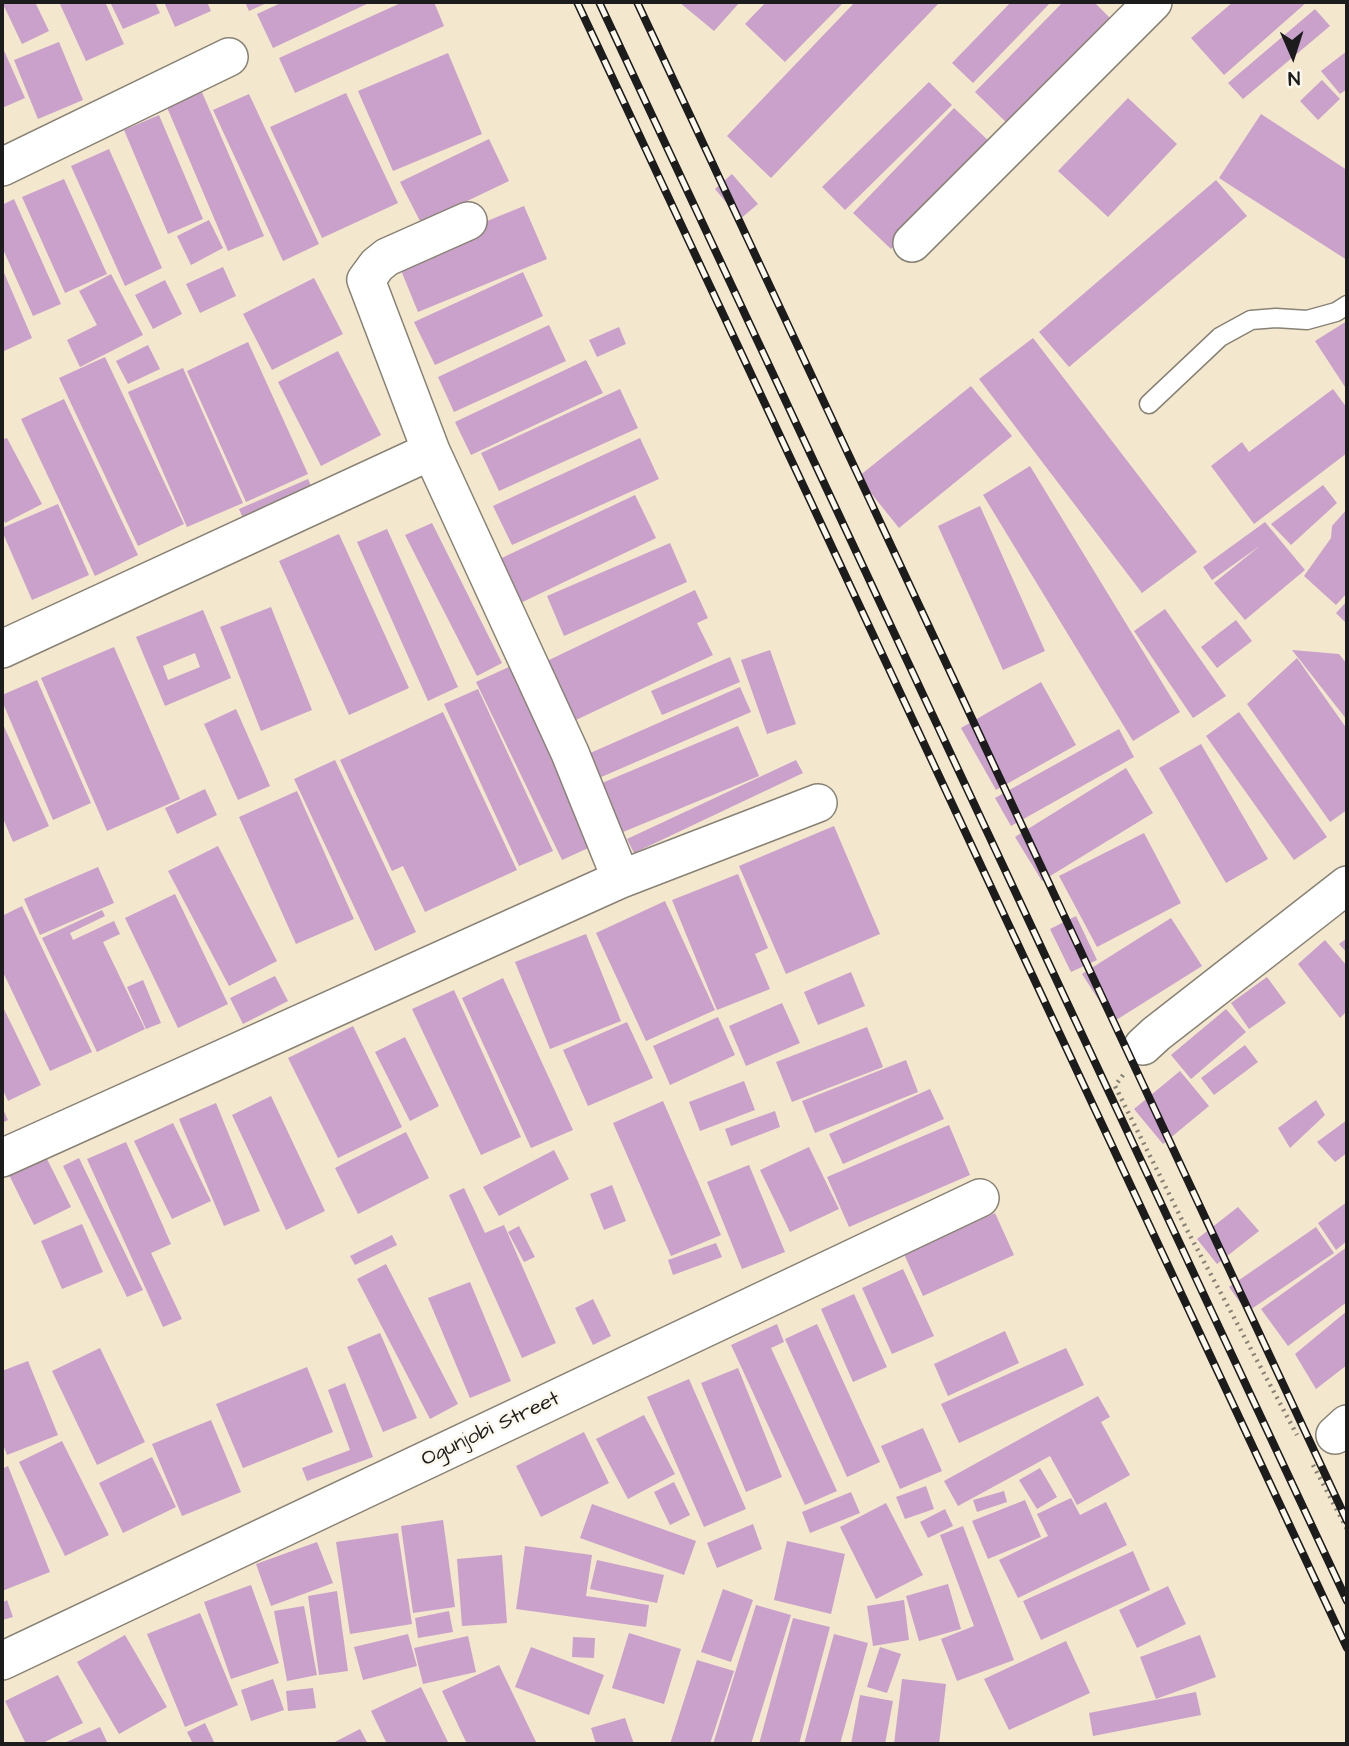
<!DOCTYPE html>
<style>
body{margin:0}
#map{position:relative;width:1349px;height:1746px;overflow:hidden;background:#f3e7ce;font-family:"Architects Daughter",sans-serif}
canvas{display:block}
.frame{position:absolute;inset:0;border:4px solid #1c1c1c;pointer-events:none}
.north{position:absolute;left:1258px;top:21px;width:70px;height:70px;-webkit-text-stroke:5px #fbf7ec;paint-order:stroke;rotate:177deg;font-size:19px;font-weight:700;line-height:28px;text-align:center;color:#1c1c1c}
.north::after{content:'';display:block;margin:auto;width:24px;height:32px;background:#1c1c1c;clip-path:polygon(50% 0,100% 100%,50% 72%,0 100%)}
</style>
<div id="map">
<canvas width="1349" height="1746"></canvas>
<div class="frame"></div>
<div class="north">N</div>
</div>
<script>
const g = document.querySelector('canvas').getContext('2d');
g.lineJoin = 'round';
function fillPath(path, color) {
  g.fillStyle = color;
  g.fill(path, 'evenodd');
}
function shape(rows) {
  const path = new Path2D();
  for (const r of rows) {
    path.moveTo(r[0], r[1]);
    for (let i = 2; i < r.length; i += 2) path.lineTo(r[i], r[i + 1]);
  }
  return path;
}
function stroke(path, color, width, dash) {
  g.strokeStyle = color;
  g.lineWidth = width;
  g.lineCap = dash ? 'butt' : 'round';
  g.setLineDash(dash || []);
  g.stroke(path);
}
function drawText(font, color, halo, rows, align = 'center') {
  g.font = font + ' "Architects Daughter",sans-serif';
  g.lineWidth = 5;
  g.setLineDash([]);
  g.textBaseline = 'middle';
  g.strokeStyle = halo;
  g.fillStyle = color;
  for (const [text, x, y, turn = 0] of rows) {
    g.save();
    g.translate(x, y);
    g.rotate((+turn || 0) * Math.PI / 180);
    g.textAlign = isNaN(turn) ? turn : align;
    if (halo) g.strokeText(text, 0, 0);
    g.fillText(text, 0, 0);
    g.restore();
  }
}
fillPath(shape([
 [2,2,35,2,49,31,22,44],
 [59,2,105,2,124,44,86,61],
 [110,2,155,2,160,13,123,29],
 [164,2,207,2,211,11,175,27],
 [245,2,269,2,249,11],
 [283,2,371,2,273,48,257,14],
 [403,2,434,2,444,26,295,93,279,58],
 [679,2,740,2,714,31],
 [766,2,844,2,785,62,745,24],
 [855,2,940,2,771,178,727,136],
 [1011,2,1051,2,973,83,952,63],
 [1063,2,1094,2,1113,21,1010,126,975,92],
 [1233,2,1307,2,1224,75,1191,38],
 [1315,9,1330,26,1243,99,1228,83],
 [59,42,83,100,38,119,14,60],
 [2,46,25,98,2,108],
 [1347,51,1347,89,1340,94,1321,71],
 [448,53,482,134,393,171,358,91],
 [1322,80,1340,99,1318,120,1300,101],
 [929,82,952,105,845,210,822,187],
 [201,90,264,236,228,251,166,105],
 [346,93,398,203,322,238,270,127],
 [249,94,319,244,283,261,213,110],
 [1128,98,1177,144,1108,217,1058,171],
 [954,108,992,144,891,249,853,213],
 [1261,114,1347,170,1347,260,1219,178],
 [159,115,203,219,168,234,124,130],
 [489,139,509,181,421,223,400,182],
 [109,149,162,268,125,286,71,166],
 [732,174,758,204,740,219,715,189],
 [64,179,107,274,65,293,22,197],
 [1216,180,1247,216,1069,367,1039,332],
 [14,199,61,304,33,316,2,247,2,205],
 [524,206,547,259,418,312,396,258],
 [209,220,223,248,191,265,177,236],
 [223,267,236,296,200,313,186,284],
 [2,268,32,338,2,352],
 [523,272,543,316,435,365,414,322],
 [111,274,143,335,80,367,67,340,97,325,79,291],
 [314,278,343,334,272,370,243,314],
 [165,280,182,314,153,329,135,295],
 [1347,321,1347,390,1315,341],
 [549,325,566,361,454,412,438,377],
 [619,327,626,344,597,357,589,340],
 [1033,338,1197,552,1142,593,979,379],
 [248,342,308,474,246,502,187,371],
 [148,345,160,369,128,384,116,361],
 [338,351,381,435,321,466,278,382],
 [105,357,184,524,138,546,59,378],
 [586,360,603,393,471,455,455,422],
 [183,368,243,503,187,527,128,392],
 [971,386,1012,436,899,528,858,477],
 [620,389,638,428,499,491,481,453],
 [1333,389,1347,408,1347,453,1254,524,1211,466,1242,442,1249,452],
 [64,399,138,555,95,576,21,419],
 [7,438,42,504,5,523,2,516,2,440],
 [640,438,659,479,512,545,493,506],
 [1030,466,1180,712,1133,741,983,495],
 [308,479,317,499,248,530,239,509],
 [1323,485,1337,503,1291,545,1271,524],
 [635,495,656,538,510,608,489,564],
 [58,504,89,575,32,600,2,531,2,528],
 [980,506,1045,651,1003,670,938,526],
 [1347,509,1347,593,1336,605,1304,576,1331,538,1332,526],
 [1265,522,1305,570,1245,620,1214,583,1261,545,1212,580,1203,567],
 [432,523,502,663,477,676,405,535],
 [387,529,458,687,428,701,357,542],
 [339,534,409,688,349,715,279,561],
 [670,543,687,582,564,636,547,596],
 [695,590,708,618,697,623,713,655,576,720,547,661],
 [1347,601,1347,624,1336,613],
 [271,607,312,710,261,731,220,627],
 [1165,609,1226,696,1193,718,1134,631],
 [203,610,231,678,165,706,136,637],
 [195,653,200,667,168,680,163,666],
 [1236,620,1252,641,1217,668,1201,647],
 [114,647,180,799,107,831,41,678],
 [770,650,796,724,767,734,741,660],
 [1292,650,1339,654,1347,664,1347,720],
 [730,657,740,682,662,715,651,691],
 [1297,658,1347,729,1347,810,1330,822,1247,704],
 [511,666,597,844,562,860,476,682],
 [37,680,91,803,53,820,2,701,2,695],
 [1041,682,1076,745,996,790,961,728],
 [740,687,751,712,599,778,588,754],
 [478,689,553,851,519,866,444,704],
 [236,709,270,786,238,800,204,724],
 [443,712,517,870,425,912,403,866,392,871,340,760],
 [1239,712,1327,837,1294,860,1206,736],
 [2,722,49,826,13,842,2,816],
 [738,726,759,776,623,832,602,783],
 [1119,729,1134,757,1011,826,995,798],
 [1201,744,1268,859,1226,883,1159,768],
 [335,760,416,932,375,951,294,779],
 [796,760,803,773,634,853,627,839],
 [1126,768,1153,813,1042,881,1015,837],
 [205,789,217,815,177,834,165,808],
 [297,791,354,919,296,944,239,817],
 [834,826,880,934,786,974,739,866],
 [1144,833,1181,903,1097,947,1059,876],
 [218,846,277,961,229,986,168,871],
 [98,867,114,903,40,935,24,899],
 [738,874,768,948,755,954,770,989,717,1010,672,900],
 [175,894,228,1004,178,1028,125,918],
 [665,901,715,1010,646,1041,596,933],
 [22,906,92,1052,50,1071,2,970,2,916],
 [102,910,105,916,70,933,73,940,114,921,120,934,103,942,145,1029,97,1052,42,938],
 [1076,916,1097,960,1071,972,1050,929],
 [1171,918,1202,966,1113,1022,1082,974],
 [586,934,621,1021,550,1049,515,962],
 [1347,938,1347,953,1339,944],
 [1325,940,1347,966,1347,1011,1340,1018,1298,964],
 [851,972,865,1006,818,1025,804,992],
 [275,976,288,1001,243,1024,230,998],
 [1267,977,1286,1003,1249,1029,1231,1003],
 [503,978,573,1130,531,1148,462,998],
 [143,980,161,1023,146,1029,127,987],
 [454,990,521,1137,481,1155,412,1009],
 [782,1003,800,1043,746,1066,729,1026],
 [2,1005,41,1085,8,1101,2,1088],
 [1226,1009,1246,1032,1191,1079,1171,1055],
 [718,1017,735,1055,670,1085,653,1046],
 [627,1022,653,1078,588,1106,563,1050],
 [353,1026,402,1127,338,1158,288,1058],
 [867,1027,883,1067,792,1102,776,1062],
 [405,1037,439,1106,410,1121,375,1052],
 [1245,1045,1258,1062,1214,1095,1201,1078],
 [906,1060,918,1092,815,1133,802,1101],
 [1180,1071,1209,1106,1163,1144,1134,1109],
 [744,1081,755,1110,700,1131,689,1102],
 [930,1089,944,1119,843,1164,829,1134],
 [271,1096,325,1211,286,1230,232,1115],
 [1316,1100,1325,1115,1290,1148,1278,1128],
 [663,1101,721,1235,671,1256,613,1123],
 [216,1103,260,1211,224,1226,179,1119],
 [2,1107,8,1120,2,1123],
 [775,1111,780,1127,731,1146,725,1129],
 [1347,1120,1347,1153,1335,1162,1317,1142],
 [173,1123,211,1201,172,1219,134,1141],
 [949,1125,970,1175,849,1227,827,1177],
 [406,1132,429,1178,358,1214,335,1168],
 [126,1142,171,1244,151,1253,182,1319,163,1327,87,1159],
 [809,1147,839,1209,790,1232,760,1170],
 [554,1150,569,1179,499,1216,483,1187],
 [45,1155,71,1207,34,1225,8,1173],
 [79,1158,143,1290,127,1297,63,1166],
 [749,1165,785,1252,742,1269,707,1182],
 [612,1185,626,1221,604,1230,590,1194],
 [464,1188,485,1233,504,1225,556,1343,522,1358,449,1195],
 [1347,1202,1347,1241,1336,1250,1318,1223],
 [1238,1207,1259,1231,1217,1264,1197,1239],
 [995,1213,1014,1255,923,1296,904,1254],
 [82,1224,103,1272,62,1289,41,1241],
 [519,1226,535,1257,524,1262,508,1232],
 [1316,1227,1334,1253,1247,1312,1229,1287],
 [392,1235,397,1245,355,1265,350,1256],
 [716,1243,722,1257,673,1275,668,1260],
 [1347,1247,1347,1302,1288,1346,1261,1309],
 [386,1264,458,1404,430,1419,357,1279],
 [903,1269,934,1336,892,1354,862,1288],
 [470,1282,511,1381,470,1398,428,1298],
 [854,1294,887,1367,853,1382,821,1309],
 [593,1299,611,1336,593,1345,575,1308],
 [1347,1311,1347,1365,1316,1389,1295,1354],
 [777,1324,784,1342,771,1348,837,1491,805,1505,731,1345],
 [817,1324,880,1462,847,1477,785,1339],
 [1005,1331,1019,1363,948,1396,934,1364],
 [380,1333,417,1418,383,1432,347,1347],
 [100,1348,145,1442,97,1465,52,1371],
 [1066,1348,1084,1385,959,1443,941,1404],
 [28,1361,58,1435,7,1455,2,1442,2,1371],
 [307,1367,333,1432,243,1468,216,1404],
 [738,1368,782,1477,746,1492,701,1383],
 [689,1379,746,1509,704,1527,647,1397],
 [345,1383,373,1457,307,1481,302,1468,350,1450,328,1390],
 [1098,1396,1110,1417,1101,1422,1130,1475,1077,1505,1050,1456,958,1506,944,1481],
 [644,1415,675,1474,628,1499,596,1439],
 [211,1420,241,1492,182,1516,152,1444],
 [923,1428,942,1471,900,1489,881,1446],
 [584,1432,609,1483,541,1517,516,1466],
 [62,1441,109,1535,65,1556,19,1462],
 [152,1457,176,1507,123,1533,99,1483],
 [8,1466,50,1572,2,1591,2,1469],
 [1040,1468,1057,1497,1037,1509,1019,1480],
 [674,1482,690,1515,670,1525,654,1492],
 [926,1486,934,1509,905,1519,896,1497],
 [1004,1491,1007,1502,977,1512,973,1500],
 [851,1492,860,1513,810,1533,802,1512],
 [1071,1498,1080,1515,1106,1502,1127,1545,1018,1598,999,1560,1048,1536,1037,1514],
 [1025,1500,1041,1537,988,1559,972,1521],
 [886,1503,923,1575,876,1599,840,1527],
 [592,1504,696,1541,684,1575,580,1538],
 [945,1509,953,1526,928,1538,920,1522],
 [443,1520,455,1607,413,1613,401,1526],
 [753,1524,762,1549,717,1568,707,1543],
 [963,1526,1014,1660,957,1681,941,1639,974,1626,940,1535],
 [398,1533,412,1624,350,1634,336,1542],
 [787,1541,845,1554,831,1614,774,1600],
 [317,1542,333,1583,271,1606,256,1564],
 [525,1546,592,1555,586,1596,649,1605,646,1627,516,1609],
 [1133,1551,1150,1590,1041,1640,1023,1601],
 [502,1555,507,1623,462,1626,457,1559],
 [597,1560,664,1575,657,1603,590,1589],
 [948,1584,961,1629,919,1641,906,1596],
 [251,1585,279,1663,231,1679,204,1602],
 [1168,1586,1186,1624,1137,1648,1119,1610],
 [723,1589,753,1600,731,1662,701,1652],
 [337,1591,348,1671,319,1675,308,1596],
 [7,1600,13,1617,2,1620,2,1603],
 [904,1600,909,1640,873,1646,867,1606],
 [756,1605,791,1615,751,1744,713,1744],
 [304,1606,317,1675,287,1681,274,1611],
 [449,1611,453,1632,418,1638,415,1618],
 [200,1613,238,1705,185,1727,147,1634],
 [793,1618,830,1627,799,1744,759,1744],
 [629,1633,681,1649,664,1704,612,1688],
 [408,1634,417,1666,363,1680,354,1647],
 [834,1634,868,1643,840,1744,804,1744],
 [125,1635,167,1707,119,1734,77,1662],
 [1200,1635,1216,1677,1156,1699,1140,1657],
 [468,1636,476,1672,423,1684,414,1648],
 [573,1637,595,1638,594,1658,572,1657],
 [1066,1641,1090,1693,1009,1730,984,1679],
 [531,1647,604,1675,589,1715,515,1687],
 [880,1647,901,1654,887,1693,867,1687],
 [697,1660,734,1671,710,1744,670,1744],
 [499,1665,537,1744,467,1744,442,1691],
 [58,1675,83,1723,41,1744,26,1744,5,1701],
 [273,1679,284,1710,251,1721,241,1690],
 [902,1679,946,1684,939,1744,894,1744],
 [421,1687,449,1744,387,1744,371,1711],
 [313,1688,316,1708,288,1711,286,1691],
 [1196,1692,1201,1715,1093,1736,1089,1713],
 [860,1695,893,1701,885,1744,851,1744],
 [625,1718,634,1744,596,1744,591,1728],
 [205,1723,215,1744,193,1744,187,1732],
 [100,1727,108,1744,62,1744],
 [360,1729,368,1744,331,1744]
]), '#c9a1ca');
const service = shape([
 [1149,404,1220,337,1251,320,1276,318,1307,320,1336,312,1347,305]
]);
const minor = shape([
 [2,167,229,57],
 [468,221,387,257,377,265,366,280,431,451,570,753,621,879],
 [912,243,1153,2],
 [2,649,431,451],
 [1143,1046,1156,1034,1347,885],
 [2,1158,621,879,818,803],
 [1335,1435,1347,1424],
 [2,1661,980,1198]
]);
stroke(service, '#888275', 21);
stroke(minor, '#888275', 40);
stroke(shape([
 [1123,1075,1115,1086,1187,1230,1297,1435],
 [1313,1465,1347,1529]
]), '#888275', 4.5, [2, 5]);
stroke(service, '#fff', 18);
stroke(minor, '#fff', 37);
const rail = shape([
 [577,2,1347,1648],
 [599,2,1347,1601],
 [637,2,1347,1521]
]);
stroke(rail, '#1c1c1c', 8);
stroke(rail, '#fbf7ec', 5, [16]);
drawText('21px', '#1c1c1c', '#fbf7ec', [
 ["Ogunjobi Street",491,1430,-25]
]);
</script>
